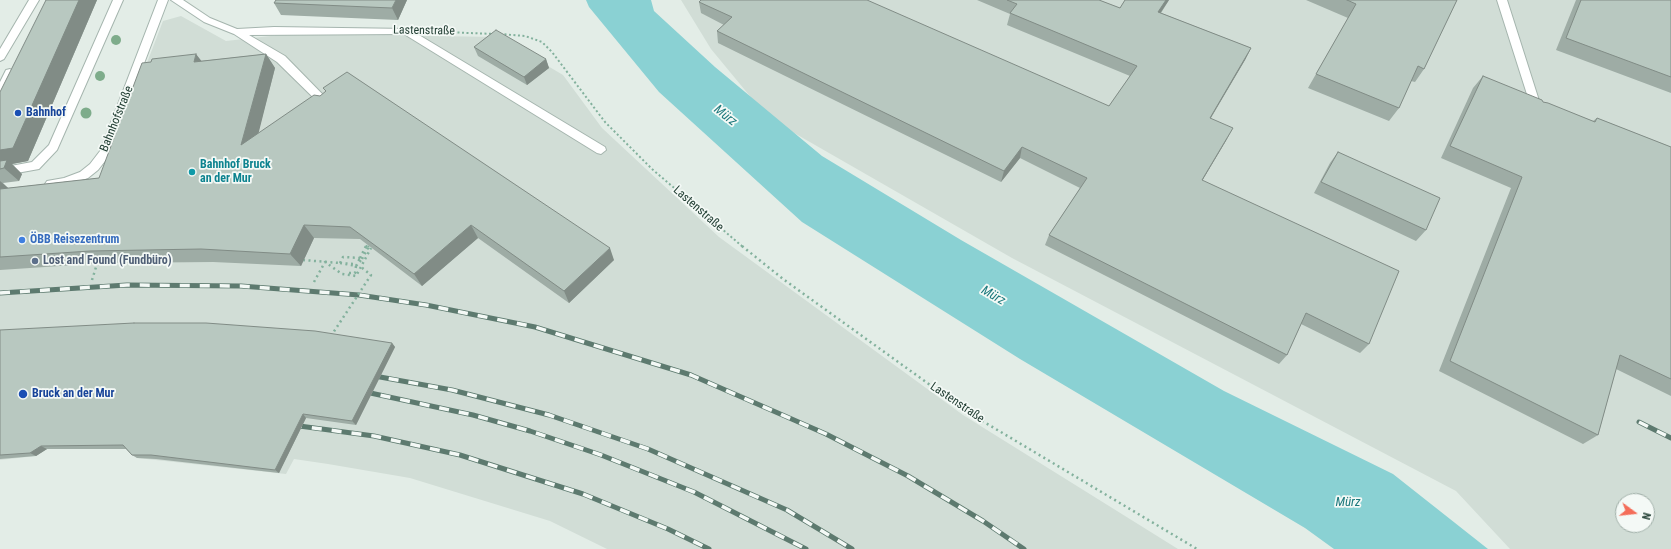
<!DOCTYPE html>
<meta charset="utf-8">
<style>
body{margin:0}
#map{position:relative;width:1671px;height:549px;overflow:hidden;background:#e3ede7;font-family:"Roboto Condensed",sans-serif}
canvas{display:block}
.north{position:absolute;left:1615px;top:493px;width:40px;height:40px;box-sizing:border-box;background:#f4f9f6;border:1px solid #a0afa8;border-radius:50%;rotate:105deg;font-size:11px;font-weight:700;line-height:16px;text-align:center;color:#223f34}
.north::after{content:'';display:block;margin:auto;width:14px;height:18px;background:#f46d59;clip-path:polygon(50% 0,100% 100%,50% 72%,0 100%)}
</style>
<div id="map">
<canvas width="1671" height="549"></canvas>
<div class="north">N</div>
</div>
<script>
const g = document.querySelector('canvas').getContext('2d');
g.lineJoin = 'round';
function fillPath(path, color) {
  g.fillStyle = color;
  g.fill(path, 'evenodd');
}
function shape(rows) {
  const path = new Path2D();
  for (const r of rows) {
    path.moveTo(r[0], r[1]);
    for (let i = 2; i < r.length; i += 2) path.lineTo(r[i], r[i + 1]);
  }
  return path;
}
function stroke(path, color, width, dash) {
  g.strokeStyle = color;
  g.lineWidth = width;
  g.lineCap = dash ? 'butt' : 'round';
  g.setLineDash(dash || []);
  g.stroke(path);
}
function drawText(font, color, halo, rows, align = 'center') {
  g.font = font + ' "Roboto Condensed",sans-serif';
  g.lineWidth = 3.5;
  g.setLineDash([]);
  g.textBaseline = 'middle';
  g.strokeStyle = halo;
  g.fillStyle = color;
  for (const [text, x, y, turn = 0] of rows) {
    g.save();
    g.translate(x, y);
    g.rotate((+turn || 0) * Math.PI / 180);
    g.textAlign = isNaN(turn) ? turn : align;
    if (halo) g.strokeText(text, 0, 0);
    g.fillText(text, 0, 0);
    g.restore();
  }
}
fillPath(shape([
 [681,0,1671,0,1671,549,1510,549,1456,491,1012,258,768,118,711,49],
 [1623,501,1647,501,1647,525,1623,525],
 [181,16,226,41,288,34,499,37,563,75,602,128,719,237,963,415,1178,549,607,549,550,521,410,478,328,464,294,459,286,474,137,458,128,449,47,449,36,456,0,460,0,197,99,188,163,21]
]), '#d1ddd6');
fillPath(shape([
 [586,0,651,0,654,11,715,67,822,156,961,240,1224,391,1393,474,1488,549,1334,549,1305,528,1020,359,802,222,659,92,589,7]
]), '#8ad1d3');
const minor = shape([
 [29,0,39,0,4,59,0,61,0,49,29,0],
 [113,0,123,0,57,150,39,169,0,176,0,168,32,162,49,145,113,0],
 [158,0,168,0,109,156,98,170,88,178,65,186,51,188,47,187,45,184,47,181,64,178,80,172,90,164,100,151,158,0],
 [171,0,183,0,210,18,237,29,274,27,409,29,605,147,606,150,601,154,597,153,404,34,249,35,285,56,333,105,328,109,324,108,277,62,234,34,204,22,171,0],
 [1497,0,1507,0,1542,110,1541,113,1533,113,1532,110,1497,0],
 [10,69,15,73,4,94,0,95,0,82,6,70,10,69]
]);
stroke(minor, '#a5b5ae', 2);
stroke(shape([
 [444,32,495,34],
 [500,34,525,36,542,42,552,52,605,122,652,169,743,247],
 [366,247,367,245],
 [368,247,369,246]
]), '#83b19d', 2, [2, 2.5]);
stroke(shape([
 [742,246,783,279,969,413,1197,549],
 [360,258,366,246],
 [362,259,369,246],
 [303,260,340,263],
 [340,263,354,264,356,266],
 [340,263,356,266],
 [340,263,343,257,360,258],
 [356,266,360,258],
 [356,266,362,259,360,258],
 [349,273,355,273,356,266],
 [92,280,97,264],
 [314,282,325,262,342,274,356,276,371,248]
]), '#83b19d', 2.5, [2, 3.5]);
fillPath(minor, '#fff');
const rail = shape([
 [0,293,127,285,241,286,359,295,426,305,535,327,691,375,826,434,908,476,983,521,1024,549],
 [369,375,452,390,549,415,648,449,787,510,852,549],
 [361,391,473,415,530,431,601,455,694,492,806,549],
 [1639,422,1671,438],
 [292,425,374,436,460,455,583,494,668,529,709,549]
]);
stroke(rail, '#5d7a6f', 5);
stroke(rail, '#f4f9f6', 3.5, [10]);
stroke(shape([
 [331,336,371,275,361,267]
]), '#83b19d', 2.5, [2, 3.5]);
g.fillStyle = '#7eac8b';
for (const [x, y, r] of [
 [116,40,5],
 [100,76,5],
 [86,113,5.5]
]) {
  g.beginPath();
  g.arc(x, y, r, 0, 2 * Math.PI);
  g.fill();
}
fillPath(shape([
 [46,0,97,0,28,161,12,164,22,174,19,181,3,183,8,188,99,178,201,61,266,54,275,68,258,133,614,260,569,303,478,238,422,286,360,239,314,238,301,266,213,262,105,263,0,270,0,169],
 [276,0,407,0,398,20,281,15,274,3],
 [977,0,1099,0,1120,8,1125,0,1169,0,1161,13,1251,48,1245,60,1211,118,1227,139,1202,181,1369,344,1360,353,1301,324,1287,355,1279,364,1045,245,1049,235,1080,188,1020,158,1001,182,718,43,717,31,724,25,701,13,699,2,1109,106,1130,76,1007,25,1010,14],
 [1306,0,1457,0,1424,69,1415,82,1411,81,1399,108,1389,121,1308,88,1348,18],
 [1576,0,1671,0,1671,93,1556,50],
 [474,47,546,59,549,68,527,85,478,56],
 [1483,76,1543,102,1593,121,1597,118,1671,147,1671,396,1616,369,1598,435,1583,444,1439,371,1511,188,1441,158,1473,88],
 [1338,152,1426,230,1416,241,1314,193,1330,163],
 [0,330,392,343,395,347,356,425,306,418,279,473,156,459,137,458,132,455,126,449,47,449,36,456,0,459]
]), '#9eaca5');
fillPath(shape([
 [79,0,97,0,28,161,12,164,22,174,19,181,4,168,0,167,0,150],
 [396,0,407,0,398,20,392,8],
 [1166,0,1169,0,1153,24,1158,12],
 [1251,48,1245,60,1204,129,1210,118],
 [196,54,207,68,194,62],
 [266,54,275,68,252,159,241,145],
 [546,59,549,68,527,85,524,77],
 [1233,128,1227,139,1196,191,1202,180],
 [1022,147,1020,158,1001,182,1004,171],
 [0,181,14,193,0,195],
 [304,225,314,238,301,266,290,254],
 [471,225,478,238,422,286,414,274],
 [610,248,614,260,569,303,564,291],
 [392,343,395,347,356,425,352,421],
 [303,414,306,418,279,473,275,470],
 [41,446,47,449,36,456,30,453]
]), '#818c86');
const building = shape([
 [46,0,79,0,13,148,0,150,0,92,46,0],
 [276,0,396,0,392,8,274,3,276,0],
 [701,0,867,0,1109,106,1137,66,1010,13,1017,4,1007,0,1099,0,1120,8,1125,0,1166,0,1158,12,1251,48,1210,118,1233,128,1202,180,1399,271,1369,344,1306,313,1287,355,1049,235,1087,178,1022,147,1004,171,717,31,732,17,699,2,701,0],
 [1347,0,1457,0,1424,69,1418,66,1399,108,1316,74,1356,4,1347,0],
 [1581,0,1671,0,1671,77,1566,38,1581,0],
 [496,30,546,59,524,77,474,47,496,30],
 [196,54,194,62,266,54,241,145,314,95,320,96,326,91,323,88,347,72,610,248,564,291,471,225,414,274,350,227,304,225,290,254,201,249,90,251,0,257,0,189,99,178,142,63,151,62,152,59,196,54],
 [1483,76,1542,100,1543,102,1548,103,1595,122,1597,118,1671,147,1671,379,1620,355,1598,435,1450,361,1522,177,1450,146,1483,76],
 [1338,152,1440,198,1426,230,1321,182,1338,152],
 [7,160,4,168,0,169,0,161,7,160],
 [134,323,206,323,315,331,392,343,352,421,303,414,275,470,151,455,132,455,123,445,41,446,30,453,0,455,0,330,134,323]
]);
fillPath(building, '#b8c8c0');
stroke(building, '#818c86', 1);
for (const [x, y, r, color] of [
 [18,113,4,"#1a4fb4"],
 [192,172,4,"#0f9aa8"],
 [22,240,4,"#3f7fe0"],
 [35,261,4,"#5c6f8a"],
 [23,394,5,"#1a4fb4"]
]) {
  const dot = new Path2D();
  dot.arc(x, y, r, 0, 2 * Math.PI);
  g.fillStyle = color;
  g.fill(dot);
  stroke(dot, '#f4f9f6', 1.5);
}
drawText('12px', '#223f34', '#f4f9f6', [
 ["Lastenstraße",424,31,1],
 ["Bahnhofstraße",117,119,-68],
 ["Lastenstraße",698,209,41],
 ["Lastenstraße",957,403,34]
]);
drawText('bold 12px', '#164399', '#f4f9f6', [
 ["Bahnhof",26,113],
 ["Bruck an der Mur",32,394]
], 'left');
drawText('bold 12px', '#0d838f', '#f4f9f6', [
 ["Bahnhof Bruck",200,165],
 ["an der Mur",200,179]
], 'left');
drawText('bold 12px', '#366cbe', '#f4f9f6', [
 ["ÖBB Reisezentrum",30,240]
], 'left');
drawText('bold 12px', '#4e5e75', '#f4f9f6', [
 ["Lost and Found (Fundbüro)",43,261]
], 'left');
drawText('italic 13px', '#1b787c', '#f4f9f6', [
 ["Mürz",725,116,38],
 ["Mürz",993,296,30],
 ["Mürz",1348,503]
]);
</script>
